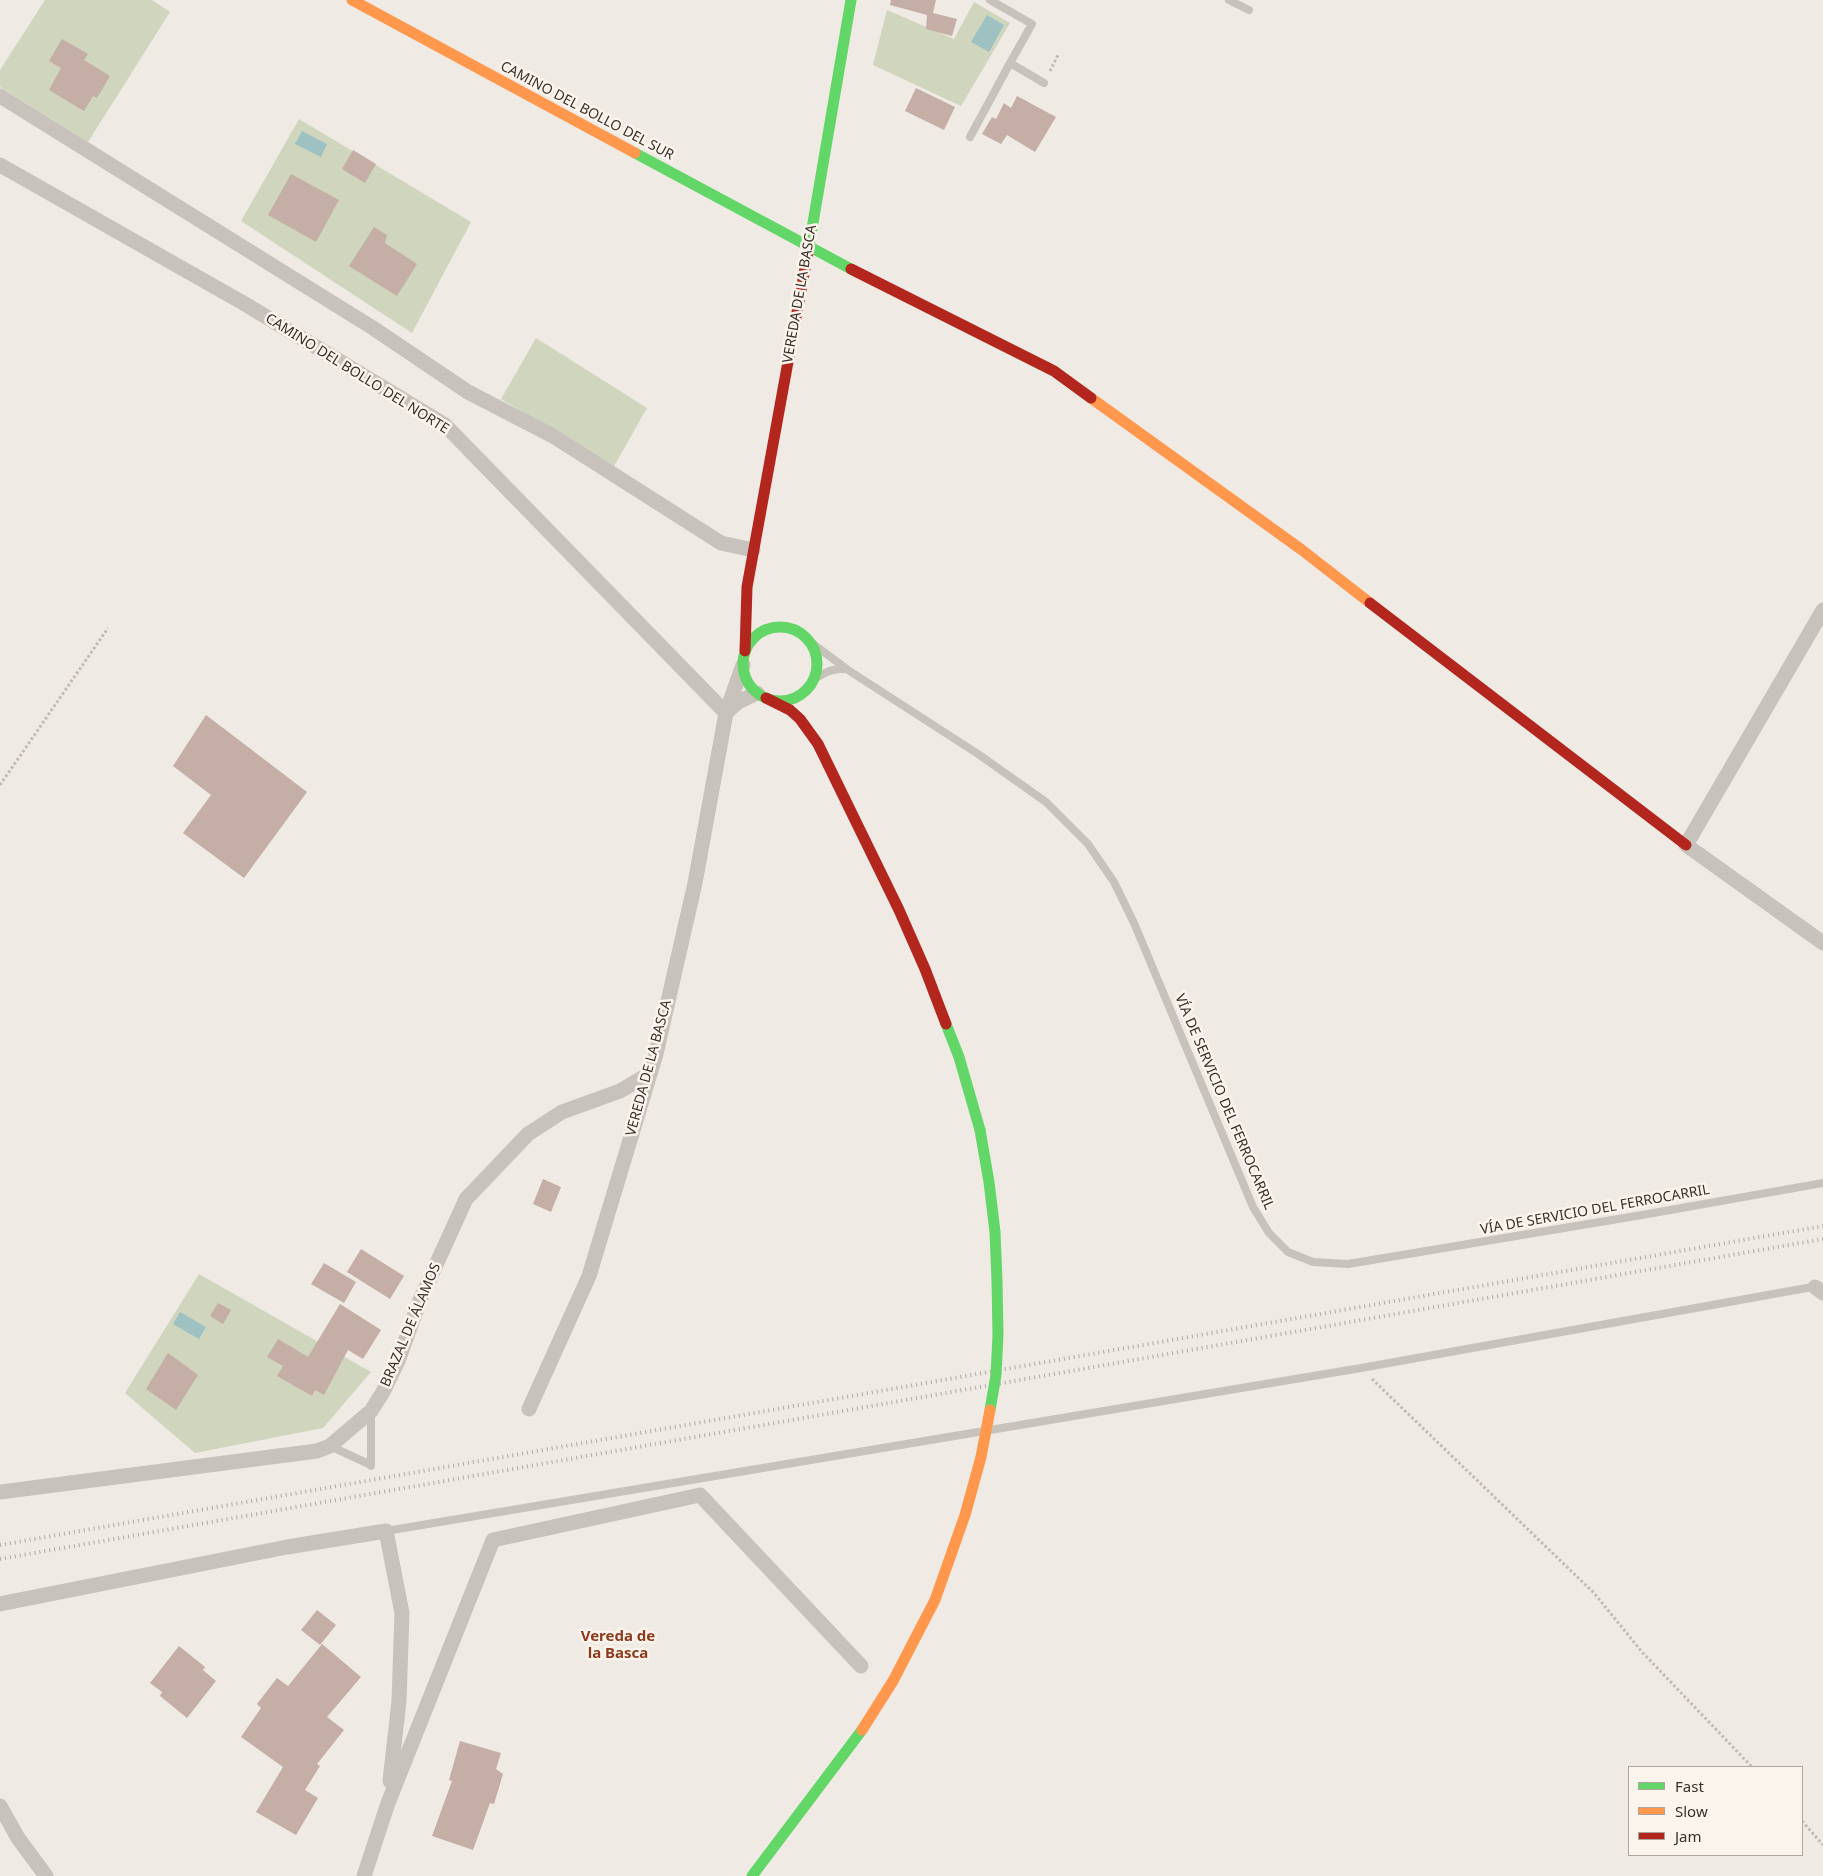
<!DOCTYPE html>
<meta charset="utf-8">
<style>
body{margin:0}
#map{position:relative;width:1823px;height:1876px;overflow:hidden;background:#efeae4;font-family:"Noto Sans",sans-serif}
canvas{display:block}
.legend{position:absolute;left:1628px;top:1766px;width:175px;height:90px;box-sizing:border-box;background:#fbf4ec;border:1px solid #aea59e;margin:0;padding:6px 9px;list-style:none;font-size:15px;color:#3a2f2a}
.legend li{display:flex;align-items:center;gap:10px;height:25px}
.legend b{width:25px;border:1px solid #aea59e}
</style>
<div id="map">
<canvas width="1823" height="1876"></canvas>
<ul class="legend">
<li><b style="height:6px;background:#63d668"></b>Fast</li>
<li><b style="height:6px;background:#ff974d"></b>Slow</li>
<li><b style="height:6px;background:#b3261e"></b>Jam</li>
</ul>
</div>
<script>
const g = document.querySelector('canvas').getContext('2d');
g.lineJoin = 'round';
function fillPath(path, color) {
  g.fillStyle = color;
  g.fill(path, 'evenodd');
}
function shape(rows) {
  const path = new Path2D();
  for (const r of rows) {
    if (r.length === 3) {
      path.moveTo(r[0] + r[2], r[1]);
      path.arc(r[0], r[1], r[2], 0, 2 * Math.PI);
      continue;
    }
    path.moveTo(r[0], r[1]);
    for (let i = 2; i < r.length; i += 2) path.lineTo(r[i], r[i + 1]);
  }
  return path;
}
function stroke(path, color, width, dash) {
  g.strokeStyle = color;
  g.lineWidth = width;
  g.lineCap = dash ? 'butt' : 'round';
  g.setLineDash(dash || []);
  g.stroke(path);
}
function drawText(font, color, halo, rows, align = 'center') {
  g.font = font + ' "Noto Sans",sans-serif';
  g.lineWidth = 5;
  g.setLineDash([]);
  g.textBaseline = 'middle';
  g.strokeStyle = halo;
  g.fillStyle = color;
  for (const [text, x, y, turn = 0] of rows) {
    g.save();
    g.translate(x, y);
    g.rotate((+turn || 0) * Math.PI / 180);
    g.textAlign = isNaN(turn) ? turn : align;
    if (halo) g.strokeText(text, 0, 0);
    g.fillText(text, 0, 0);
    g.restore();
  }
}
fillPath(shape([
 [45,0,152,0,170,12,88,142,0,87,0,70],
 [974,2,1010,23,961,106,873,65,887,10,954,39],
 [299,119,471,222,412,333,241,221],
 [536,338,647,408,614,466,501,399],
 [199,1274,371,1372,323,1428,195,1453,125,1393]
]), '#d0d5bd');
fillPath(shape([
 [987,15,1004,25,989,52,971,42],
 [302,131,327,144,321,157,295,144],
 [180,1312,206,1327,199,1339,173,1324]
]), '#9ec1c2');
fillPath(shape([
 [891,0,936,0,933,13,957,19,952,36,926,29,927,15,890,5],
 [62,39,88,54,84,60,110,76,97,98,93,96,84,111,49,90,61,68,49,61],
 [916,88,955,107,944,130,905,111],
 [1017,96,1056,117,1035,152,1007,135,1001,144,982,134,992,117,996,119,1004,103,1011,108],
 [353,150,376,164,365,183,342,169],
 [291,174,339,200,316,242,268,215],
 [374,227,387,235,385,243,417,264,397,296,349,266],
 [206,715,307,792,244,878,183,833,211,795,173,766],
 [543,1179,561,1187,551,1212,533,1204],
 [361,1249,404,1276,390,1299,347,1272],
 [324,1263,356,1282,344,1303,311,1284],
 [218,1303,231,1310,223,1324,210,1316],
 [340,1304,381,1330,363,1359,348,1350,324,1395,315,1390,312,1396,277,1376,283,1366,267,1357,278,1339,308,1357],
 [168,1353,198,1375,176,1410,146,1389],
 [317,1610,336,1625,320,1645,301,1630],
 [322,1644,361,1677,327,1717,344,1730,317,1764,320,1766,305,1790,318,1798,296,1835,256,1812,283,1767,241,1737,261,1708,257,1704,277,1678,288,1686],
 [179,1646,205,1667,203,1670,216,1681,187,1718,160,1696,162,1692,150,1683],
 [460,1741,501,1753,496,1769,503,1774,494,1804,490,1803,473,1850,432,1836,452,1781,449,1780]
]), '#c4aea5');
stroke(shape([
 [1050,71,1058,55],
 [0,785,108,628],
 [1372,1379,1594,1593,1642,1652,1752,1767],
 [1802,1821,1823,1845]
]), '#c1bab4', 3, [2.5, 2.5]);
stroke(shape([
 [990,0,1032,24,1010,63,1044,83],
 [1229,0,1249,10],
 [970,137,1010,63],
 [809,641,848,670,978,754,1046,802,1088,844,1114,882,1134,923,1253,1207,1269,1233,1288,1252,1313,1262,1348,1264,1642,1215,1823,1183],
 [814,679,829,671,839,669,846,669],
 [330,1446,371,1465],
 [371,1466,371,1411],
 [386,1531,1361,1368,1818,1286]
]), '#c8c2bc', 8);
stroke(shape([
 [0,96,373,328,468,392,553,436,721,543,753,550],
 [0,165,245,304,445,425,726,713],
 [1823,610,1686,845,1823,943],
 [727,712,738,702,757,693],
 [1815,1287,1823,1293],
 [529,1409,589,1276,656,1054,695,883,726,713,743,665],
 [0,1492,317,1451,330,1446,371,1411,383,1392,398,1361,420,1300,466,1199,528,1134,562,1112,620,1091,649,1074],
 [0,1604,287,1547,386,1531,402,1613,399,1701,390,1781],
 [0,1806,18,1838,46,1876],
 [364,1876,388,1803,493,1540,700,1495,861,1666]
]), '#c8c2bc', 15);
stroke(shape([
 [635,153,851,269],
 [808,252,851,0],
 [780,664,37],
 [946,1024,959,1057,980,1130],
 [752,1876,862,1730]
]), '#63d668', 11);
stroke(shape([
 [352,0,635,153],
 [1091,398,1302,550,1370,603]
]), '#ff974d', 11);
stroke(shape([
 [851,269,1054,371,1091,398],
 [1370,603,1686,845],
 [745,651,747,587,808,252],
 [766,698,790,710,800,719,818,744,899,910,925,969,946,1024]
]), '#b3261e', 11);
stroke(shape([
 [0,1545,1823,1226],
 [0,1559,1823,1239]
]), '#b0aaa6', 4, [1, 4]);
stroke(shape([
 [980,1130,989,1182,995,1232,997,1281,998,1335,996,1375,990,1410]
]), '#63d668', 11);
stroke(shape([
 [862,1730,893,1681,935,1600,965,1515,981,1457,990,1410]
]), '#ff974d', 11);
drawText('14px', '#3a2f2a', '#fbf4ec', [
 ["CAMINO DEL BOLLO DEL SUR",587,111,28],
 ["VEREDA DE LA BASCA",800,294,-80],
 ["CAMINO DEL BOLLO DEL NORTE",357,374,32],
 ["VEREDA DE LA BASCA",649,1068,-75],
 ["VÍA DE SERVICIO DEL FERROCARRIL",1224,1102,67],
 ["VÍA DE SERVICIO DEL FERROCARRIL",1595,1210,-10],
 ["BRAZAL DE ÁLAMOS",411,1325,-67]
]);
drawText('bold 15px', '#8e3a1e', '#fbf4ec', [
 ["Vereda de",618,1637],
 ["la Basca",618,1654]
]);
</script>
